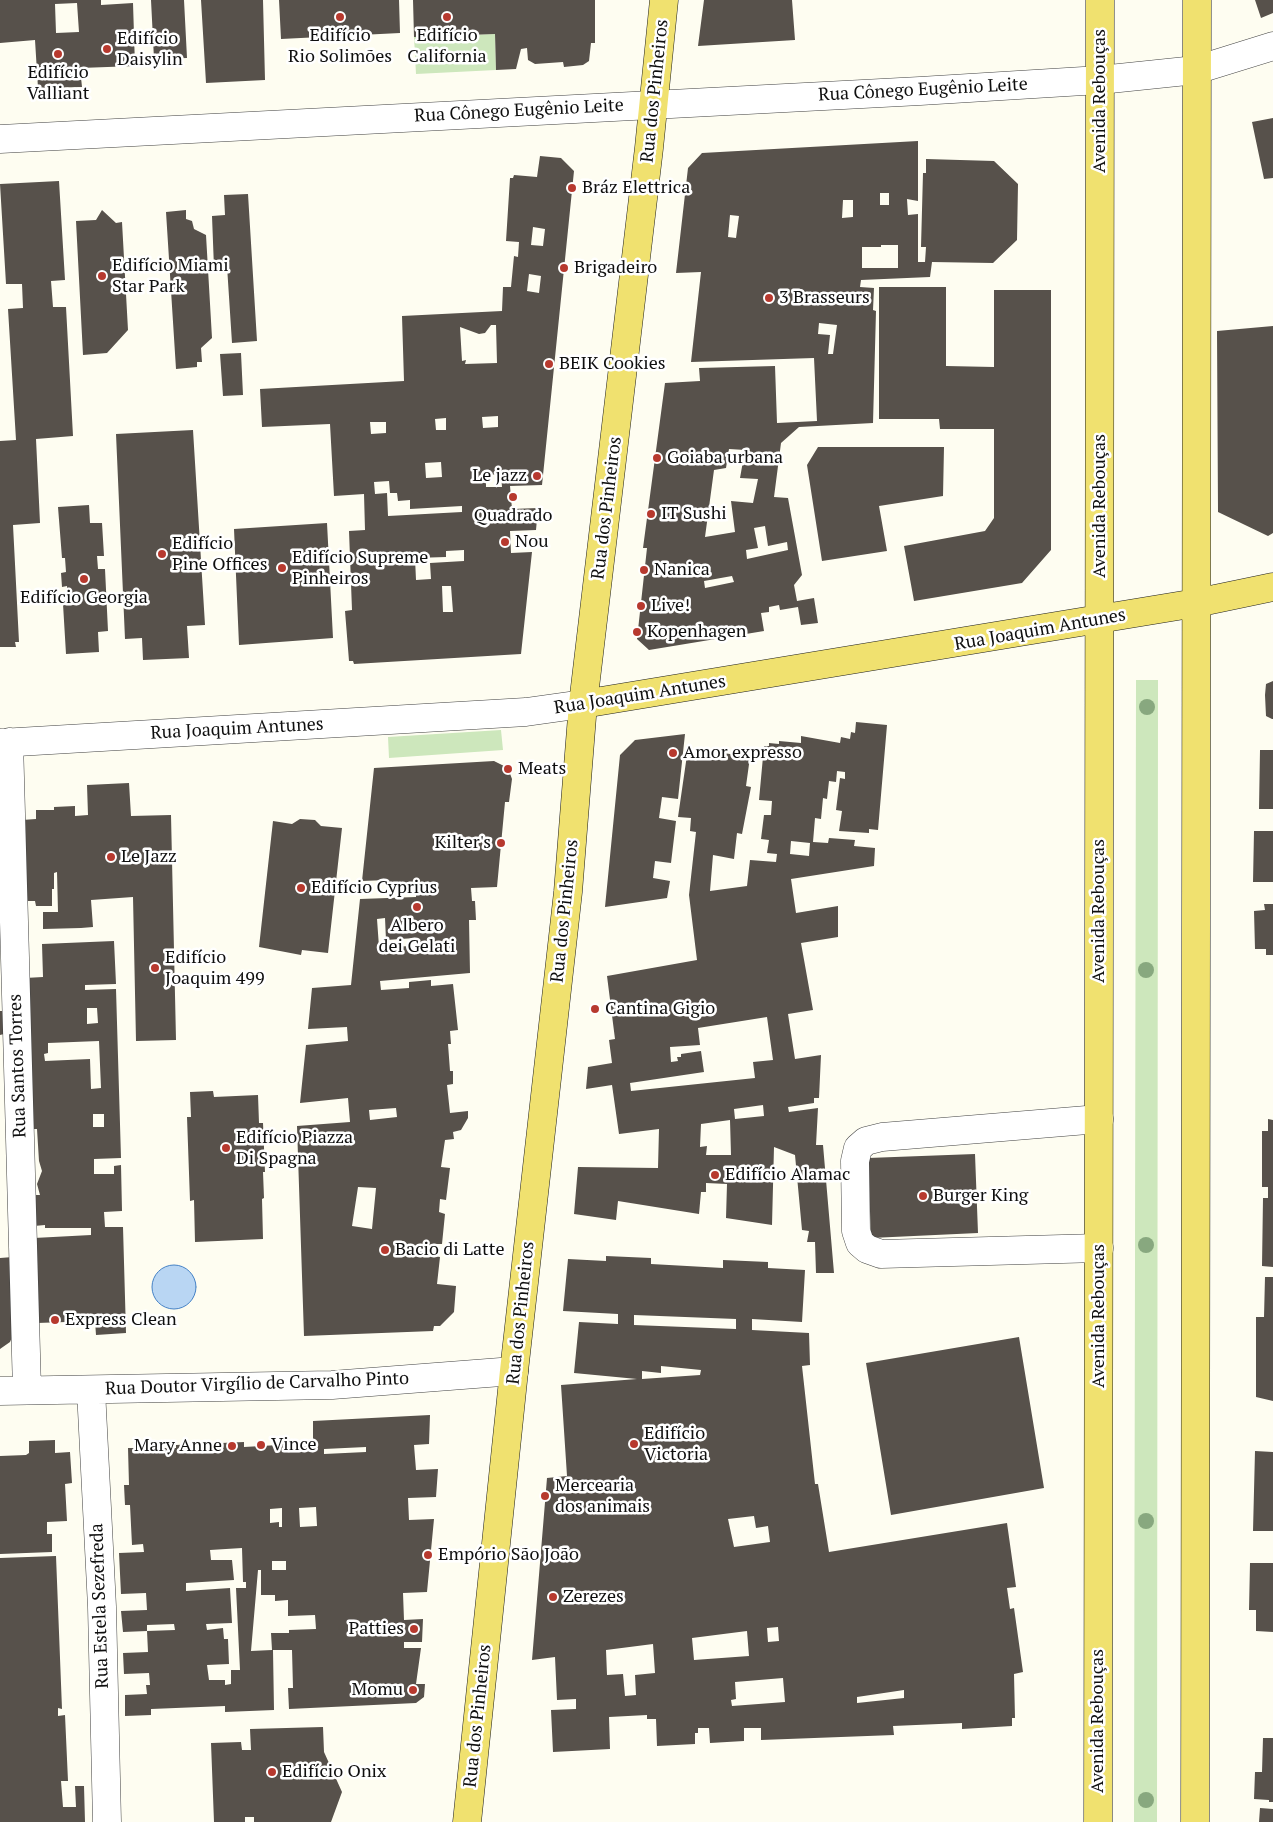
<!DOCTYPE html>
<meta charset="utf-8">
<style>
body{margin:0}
canvas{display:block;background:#fefdf1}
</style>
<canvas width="1273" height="1822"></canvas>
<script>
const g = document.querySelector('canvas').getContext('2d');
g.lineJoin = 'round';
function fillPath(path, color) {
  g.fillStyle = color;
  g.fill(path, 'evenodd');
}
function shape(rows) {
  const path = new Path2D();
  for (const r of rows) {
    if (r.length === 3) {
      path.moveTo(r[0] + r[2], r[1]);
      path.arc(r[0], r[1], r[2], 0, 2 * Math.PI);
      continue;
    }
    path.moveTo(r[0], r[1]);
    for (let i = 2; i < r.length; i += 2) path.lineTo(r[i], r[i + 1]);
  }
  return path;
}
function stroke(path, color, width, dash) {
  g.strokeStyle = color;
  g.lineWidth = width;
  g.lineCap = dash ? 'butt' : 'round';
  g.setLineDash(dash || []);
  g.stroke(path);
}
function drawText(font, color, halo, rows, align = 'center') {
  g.font = font + ' "PT Serif",serif';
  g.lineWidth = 5;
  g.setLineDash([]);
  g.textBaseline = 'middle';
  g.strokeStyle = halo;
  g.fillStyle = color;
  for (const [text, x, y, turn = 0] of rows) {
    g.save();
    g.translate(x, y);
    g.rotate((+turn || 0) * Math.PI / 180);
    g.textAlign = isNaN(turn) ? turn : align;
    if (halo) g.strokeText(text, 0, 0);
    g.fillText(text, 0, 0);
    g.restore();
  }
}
fillPath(shape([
 [495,34,496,70,416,74,414,37],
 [1136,680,1158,680,1157,1822,1134,1822],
 [501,730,503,750,389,758,388,737]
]), '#cde7bc');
const water = shape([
 [174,1287,22]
]);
fillPath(water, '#b9d6f3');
stroke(water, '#4481c5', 1);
fillPath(shape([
 [0,0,101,0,101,5,133,3,135,66,80,68,82,87,38,88,35,40,0,43],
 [77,3,79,32,56,33,55,4],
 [151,0,184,0,187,58,154,59],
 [201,0,263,0,265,80,206,83],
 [279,0,399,0,400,33,281,39],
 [413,0,595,0,595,43,591,43,589,61,583,65,564,67,563,62,535,64,528,60,527,48,521,49,516,69,496,70,495,34,414,37],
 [704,0,792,0,795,40,698,46],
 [1255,0,1273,0,1273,13,1261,18],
 [1273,118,1273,178,1264,179,1252,122],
 [918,141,918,201,907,199,908,215,918,214,918,262,925,262,926,247,921,247,923,173,926,173,926,159,994,161,1018,184,1017,240,993,263,932,262,930,277,861,280,860,287,874,288,873,310,876,311,873,423,799,427,781,443,774,497,788,498,802,575,794,585,797,601,814,598,818,623,801,625,798,607,780,610,779,605,769,607,769,612,761,613,764,631,649,650,637,639,647,548,643,548,665,383,700,381,699,368,775,366,777,423,817,421,814,358,691,362,701,272,676,273,688,168,702,153],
 [880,193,889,193,889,205,880,205],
 [843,200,853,200,853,217,842,218],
 [730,215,739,216,736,238,728,237],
 [881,245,898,245,898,268,862,268,862,247,881,247],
 [819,323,837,325,833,354,828,354,830,335,818,334],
 [729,449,745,450,740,478,758,479,753,503,731,501,735,532,705,537,714,470,726,468],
 [765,526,768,546,787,542,788,550,747,559,746,550,758,548,754,528],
 [732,576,734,582,705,588,704,581],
 [540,156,561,158,574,171,542,485,510,486,512,509,538,508,536,530,510,531,511,553,532,552,521,654,354,664,353,661,349,661,345,611,352,610,349,531,365,530,364,494,334,496,330,424,262,427,260,389,404,381,402,316,502,311,503,287,511,287,514,256,518,257,519,242,506,241,510,178,513,178,514,175,537,177],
 [533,227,545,229,543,246,531,245],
 [529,274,541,276,539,293,527,291],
 [491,325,496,325,497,363,465,364,466,360,462,361,460,327,479,334,485,333],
 [498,416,498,427,483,428,482,417],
 [446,418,446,430,436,430,435,419],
 [370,422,386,422,386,433,371,434],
 [441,462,442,477,426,478,425,463],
 [501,474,502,487,486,487,486,475],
 [389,481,390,493,397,493,398,501,410,500,410,509,462,506,462,512,388,516,387,493,375,494,374,482],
 [464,550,464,561,430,563,431,579,416,580,415,558,446,557,446,551],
 [442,586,451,586,453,612,443,612],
 [59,181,65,280,51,281,53,307,66,307,73,436,36,439,40,523,13,525,19,642,15,642,16,647,0,647,0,441,16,440,8,309,23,308,22,284,6,284,0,184],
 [248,194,257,341,232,343,227,266,214,268,212,216,225,215,224,195],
 [102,210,116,223,122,222,128,330,107,353,83,355,76,221,96,220],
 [186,210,186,219,192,221,194,229,206,235,212,338,201,348,202,362,197,362,197,367,176,369,166,212],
 [879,287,946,287,946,366,994,367,994,290,1051,290,1051,550,1022,583,914,601,904,546,985,531,994,518,994,429,940,429,939,419,879,419],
 [1273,326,1273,533,1268,536,1218,512,1217,331],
 [241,353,243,395,223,396,220,354],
 [193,430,205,625,187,626,189,658,143,660,142,638,125,639,116,434],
 [818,447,944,447,943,496,879,506,887,551,822,561,807,465],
 [89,505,90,523,102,523,104,556,97,556,98,569,105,569,108,631,98,632,99,652,66,654,63,604,68,603,67,586,62,587,61,573,66,572,65,558,62,558,58,507],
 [327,523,333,638,239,645,234,529],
 [1273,681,1273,719,1272,719,1266,716,1265,695,1266,684],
 [856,722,887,725,878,830,869,829,869,833,839,831,842,811,836,810,840,778,845,779,845,772,837,771,836,782,829,781,827,799,823,798,821,819,815,818,813,842,828,843,829,838,855,840,854,846,875,848,874,866,791,879,796,913,838,906,838,937,801,943,813,1010,788,1014,795,1059,821,1055,819,1098,814,1098,814,1103,788,1107,789,1112,818,1108,816,1145,823,1145,834,1273,816,1273,815,1242,807,1242,809,1231,802,1230,795,1155,774,1147,772,1225,726,1218,727,1184,706,1183,706,1192,701,1192,699,1214,618,1201,616,1220,574,1214,578,1167,658,1168,659,1129,619,1134,612,1085,586,1089,588,1067,612,1063,609,1040,615,1039,607,976,697,960,689,895,696,832,690,831,691,818,678,817,687,755,702,757,703,750,750,757,746,786,751,787,742,834,737,833,734,859,713,855,710,891,747,886,750,860,776,862,777,854,767,853,769,840,761,839,764,815,771,815,772,801,759,800,764,746,769,746,769,743,779,744,779,741,801,743,801,736,840,743,841,737,850,739,851,732,855,733],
 [791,841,810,843,809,856,790,854],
 [767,1017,773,1060,753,1062,755,1078,631,1091,630,1083,704,1072,701,1051,681,1054,681,1057,677,1057,678,1061,671,1062,670,1047,700,1045,698,1028],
 [763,1105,764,1116,735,1119,734,1109],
 [730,1120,731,1155,706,1155,707,1146,700,1147,701,1124],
 [685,734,678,799,662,797,659,818,676,821,671,863,655,861,653,878,670,881,667,898,605,907,620,755,635,740],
 [1260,750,1273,750,1273,809,1259,809],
 [494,761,508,768,512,779,509,802,505,802,497,887,471,888,472,901,475,901,476,920,469,920,470,973,380,981,381,990,409,988,409,982,431,980,431,986,453,984,458,1030,450,1031,451,1044,448,1044,450,1071,453,1071,453,1084,447,1085,450,1113,468,1111,468,1118,461,1130,453,1132,454,1139,445,1140,441,1167,450,1168,446,1200,440,1199,439,1212,445,1214,442,1244,434,1244,433,1256,440,1257,437,1284,456,1286,454,1312,440,1326,434,1326,433,1331,304,1336,297,1126,350,1122,348,1098,300,1103,306,1045,348,1041,347,1027,308,1029,312,988,351,985,360,899,416,897,416,886,420,886,420,883,388,885,387,880,362,881,374,768],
 [385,918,386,940,415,938,416,946,379,947,377,919],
 [396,1108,397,1117,370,1120,369,1110],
 [358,1187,376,1188,372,1229,352,1226],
 [129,783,131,816,171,815,176,1040,136,1041,133,897,91,900,93,927,81,928,43,929,43,912,58,912,57,872,54,873,54,889,52,889,52,906,36,906,35,901,27,901,22,820,36,819,36,810,54,810,54,807,75,806,75,816,88,815,87,785],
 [300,819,315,820,321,826,342,828,328,953,302,950,301,955,259,947,273,821,292,824],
 [1254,831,1273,831,1273,882,1253,882],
 [1264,904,1273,904,1273,955,1266,955,1266,949,1255,949,1254,911,1265,910],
 [114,941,116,984,85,985,85,990,116,989,121,1158,94,1159,94,1174,114,1174,114,1166,121,1165,122,1211,104,1212,105,1227,123,1227,126,1333,96,1335,95,1321,37,1323,34,1238,91,1235,91,1228,45,1228,45,1225,34,1226,33,1195,40,1195,37,1184,42,1171,39,1161,37,1129,31,1129,25,978,43,977,42,944],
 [87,1008,97,1008,98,1023,87,1024],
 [99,1041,101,1088,91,1089,90,1059,45,1061,44,1054,48,1053,48,1043],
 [93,1114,104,1114,104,1127,93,1127],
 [0,1011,4,1011,4,1034,0,1035],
 [213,1091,214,1097,258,1095,259,1123,263,1123,265,1172,263,1172,264,1198,262,1199,263,1239,195,1242,194,1200,190,1201,187,1117,191,1117,190,1092],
 [1268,1119,1273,1120,1273,1267,1262,1266,1263,1198,1268,1198,1268,1187,1262,1187,1262,1131,1268,1131],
 [975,1154,978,1233,871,1238,868,1158],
 [606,1256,651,1258,651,1264,723,1268,723,1260,768,1262,768,1268,805,1270,802,1322,752,1319,752,1330,809,1333,810,1365,802,1366,815,1484,818,1484,829,1552,1007,1523,1016,1587,1007,1588,1010,1609,1014,1608,1023,1672,1014,1674,1015,1718,1012,1718,1012,1726,962,1729,962,1723,893,1726,894,1735,761,1740,761,1728,744,1728,744,1741,710,1743,709,1728,698,1728,698,1733,695,1733,695,1744,657,1746,656,1719,647,1719,647,1715,609,1717,610,1749,553,1752,551,1710,576,1709,576,1699,557,1700,555,1657,532,1660,547,1478,567,1476,561,1385,637,1379,574,1373,579,1322,618,1324,618,1314,563,1311,568,1259,606,1261],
 [634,1315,736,1319,736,1329,634,1325],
 [661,1366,701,1370,700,1375,642,1379,642,1371,661,1373],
 [754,1516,756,1528,768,1526,770,1542,734,1547,728,1519],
 [778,1627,779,1641,768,1642,767,1628],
 [747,1631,749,1656,694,1660,692,1638],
 [653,1644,655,1673,635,1675,636,1695,625,1696,623,1674,607,1675,606,1650],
 [783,1678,785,1702,732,1706,731,1700,736,1699,735,1682],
 [904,1690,904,1698,857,1703,857,1697],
 [13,1257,17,1326,10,1342,0,1349,0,1258],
 [1265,1277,1273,1277,1273,1401,1256,1397,1256,1317,1264,1317],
 [1019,1337,1044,1488,891,1515,866,1363],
 [430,1415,429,1444,414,1445,416,1470,438,1469,436,1497,408,1498,409,1520,434,1519,427,1592,403,1593,404,1620,423,1619,422,1642,404,1642,404,1648,421,1648,416,1684,425,1684,424,1697,416,1703,289,1709,288,1688,293,1688,292,1650,273,1650,274,1710,225,1712,225,1706,151,1709,151,1715,125,1716,125,1695,147,1694,146,1685,150,1685,149,1673,124,1674,123,1653,148,1652,147,1631,123,1632,121,1611,147,1610,146,1593,121,1594,119,1553,144,1552,143,1544,132,1545,130,1505,125,1505,124,1485,129,1485,128,1448,176,1448,176,1445,244,1442,244,1447,279,1445,279,1443,313,1441,313,1421],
 [366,1447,366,1452,324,1454,324,1449],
 [316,1507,317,1526,300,1527,299,1508],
 [282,1508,282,1527,279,1527,279,1522,270,1523,270,1509],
 [242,1548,243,1582,246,1582,246,1588,236,1588,240,1670,231,1670,231,1684,225,1685,225,1680,209,1680,207,1665,229,1664,228,1639,224,1639,223,1628,207,1630,206,1624,232,1623,230,1588,186,1591,186,1583,234,1580,232,1560,211,1560,210,1550],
 [272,1561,286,1561,286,1570,272,1570],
 [258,1570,261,1570,261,1595,275,1595,275,1601,288,1600,288,1616,315,1615,316,1629,289,1630,289,1633,271,1633,272,1650,251,1651],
 [174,1624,175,1630,147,1631,147,1625],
 [55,1440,55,1453,70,1452,72,1483,65,1484,67,1521,47,1522,47,1534,52,1534,52,1552,0,1554,0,1456,26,1455,29,1453,29,1441],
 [1255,1451,1273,1452,1273,1531,1253,1531],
 [56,1556,62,1709,58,1708,58,1716,65,1715,68,1781,61,1781,63,1807,76,1807,75,1786,84,1786,85,1822,0,1822,0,1558],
 [1250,1563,1273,1563,1273,1632,1256,1631,1256,1610,1249,1610],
 [323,1727,324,1752,342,1792,331,1822,254,1822,254,1817,245,1817,245,1822,214,1822,211,1743,241,1742,242,1750,251,1750,250,1729],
 [1263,1738,1273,1738,1273,1802,1269,1802,1269,1800,1254,1799,1255,1772,1262,1772],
 [1260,1808,1273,1809,1273,1822,1259,1822]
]), '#57514b');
const minor = shape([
 [0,139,920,91,1100,80,1196,70,1273,46],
 [9,742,27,1390],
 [0,743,526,712,583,704],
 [1099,1248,881,1254,867,1249,860,1243,856,1231,855,1161,858,1148,866,1141,882,1137,1099,1119],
 [91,1390,102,1607,107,1822],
 [0,1391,332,1385,514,1371]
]);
const major = shape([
 [583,704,1196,603,1273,587],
 [467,1822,514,1371,568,892,583,704,649,148,664,0],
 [1098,1822,1100,0],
 [1195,1822,1197,0]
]);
stroke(minor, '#424242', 29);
stroke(major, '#202020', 29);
stroke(minor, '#fff', 28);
stroke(major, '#f0e16f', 28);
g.fillStyle = '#88a87f';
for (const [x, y] of [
 [1147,707],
 [1146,970],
 [1146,1245],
 [1146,1521],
 [1146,1800]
]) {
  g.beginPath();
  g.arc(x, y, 8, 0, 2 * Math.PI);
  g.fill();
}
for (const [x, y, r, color] of [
 [340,17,5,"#b7392e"],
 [447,17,5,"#b7392e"],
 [107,49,5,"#b7392e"],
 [58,54,5,"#b7392e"],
 [572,188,5,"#b7392e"],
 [564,268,5,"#b7392e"],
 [102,276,5,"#b7392e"],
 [769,298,5,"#b7392e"],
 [549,364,5,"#b7392e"],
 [657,458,5,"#b7392e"],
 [537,476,5,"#b7392e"],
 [513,497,5,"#b7392e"],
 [651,514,5,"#b7392e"],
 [505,542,5,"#b7392e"],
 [162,554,5,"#b7392e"],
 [282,568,5,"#b7392e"],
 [644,570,5,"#b7392e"],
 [84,579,5,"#b7392e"],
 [641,606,5,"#b7392e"],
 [637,632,5,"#b7392e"],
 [673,753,5,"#b7392e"],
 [508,769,5,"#b7392e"],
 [501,843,5,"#b7392e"],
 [111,857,5,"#b7392e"],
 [301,888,5,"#b7392e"],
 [417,907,5,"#b7392e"],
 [155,968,5,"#b7392e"],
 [595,1009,5,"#b7392e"],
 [226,1148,5,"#b7392e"],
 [715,1175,5,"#b7392e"],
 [923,1196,5,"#b7392e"],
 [385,1250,5,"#b7392e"],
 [55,1320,5,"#b7392e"],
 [634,1444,5,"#b7392e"],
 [261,1445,5,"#b7392e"],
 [232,1446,5,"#b7392e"],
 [545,1496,5,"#b7392e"],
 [428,1555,5,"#b7392e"],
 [553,1597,5,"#b7392e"],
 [414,1629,5,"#b7392e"],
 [413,1690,5,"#b7392e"],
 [272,1772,5,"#b7392e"]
]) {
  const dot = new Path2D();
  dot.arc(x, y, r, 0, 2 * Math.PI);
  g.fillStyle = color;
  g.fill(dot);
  stroke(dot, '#fff', 2);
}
drawText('18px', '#0f0f0f', '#fff', [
 ["Edifício",340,36,"center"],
 ["Rio Solimões",340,57,"center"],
 ["Edifício",447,36,"center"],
 ["California",447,57,"center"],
 ["Edifício",117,39],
 ["Daisylin",117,60],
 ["Edifício",58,73,"center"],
 ["Valliant",58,94,"center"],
 ["Bráz Elettrica",582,188],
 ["Edifício Miami",112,266],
 ["Star Park",112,287],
 ["Brigadeiro",574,268],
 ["3 Brasseurs",779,298],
 ["BEIK Cookies",559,364],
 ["Goiaba urbana",667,458],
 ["Le jazz",527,476,"right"],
 ["IT Sushi",661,514],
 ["Quadrado",513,516,"center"],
 ["Nou",515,542],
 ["Edifício",172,544],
 ["Pine Offices",172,565],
 ["Edifício Supreme",292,558],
 ["Pinheiros",292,579],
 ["Nanica",654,570],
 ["Edifício Georgia",84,598,"center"],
 ["Live!",651,606],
 ["Kopenhagen",647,632],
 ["Amor expresso",683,753],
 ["Meats",518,769],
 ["Kilter's",491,843,"right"],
 ["Le Jazz",121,857],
 ["Edifício Cyprius",311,888],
 ["Albero",417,926,"center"],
 ["dei Gelati",417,947,"center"],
 ["Edifício",165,958],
 ["Joaquim 499",165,979],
 ["Cantina Gigio",605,1009],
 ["Edifício Piazza",236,1138],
 ["Di Spagna",236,1159],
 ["Edifício Alamac",725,1175],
 ["Burger King",933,1196],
 ["Bacio di Latte",395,1250],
 ["Express Clean",65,1320],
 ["Edifício",644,1434],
 ["Victoria",644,1455],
 ["Vince",271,1445],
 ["Mary Anne",222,1446,"right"],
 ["Mercearia",555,1486],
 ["dos animais",555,1507],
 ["Empório São João",438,1555],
 ["Zerezes",563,1597],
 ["Patties",404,1629,"right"],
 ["Momu",403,1690,"right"],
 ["Edifício Onix",282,1772]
], 'left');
drawText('18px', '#0f0f0f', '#fff', [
 ["Rua Cônego Eugênio Leite",923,90,-3],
 ["Rua dos Pinheiros",655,91,-84],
 ["Avenida Rebouças",1100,101,-90],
 ["Rua Cônego Eugênio Leite",519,111,-3],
 ["Avenida Rebouças",1100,506,-90],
 ["Rua dos Pinheiros",607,508,-83],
 ["Rua Joaquim Antunes",1040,630,-10],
 ["Rua Joaquim Antunes",640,695,-9],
 ["Rua Joaquim Antunes",237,729,-3],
 ["Rua dos Pinheiros",565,911,-84],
 ["Avenida Rebouças",1099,911,-90],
 ["Rua Santos Torres",18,1066,-92],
 ["Rua dos Pinheiros",521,1313,-84],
 ["Avenida Rebouças",1099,1316,-90],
 ["Rua Doutor Virgílio de Carvalho Pinto",257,1384,-2],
 ["Rua Estela Sezefreda",100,1606,-92],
 ["Rua dos Pinheiros",478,1716,-84],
 ["Avenida Rebouças",1098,1721,-90]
]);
</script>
